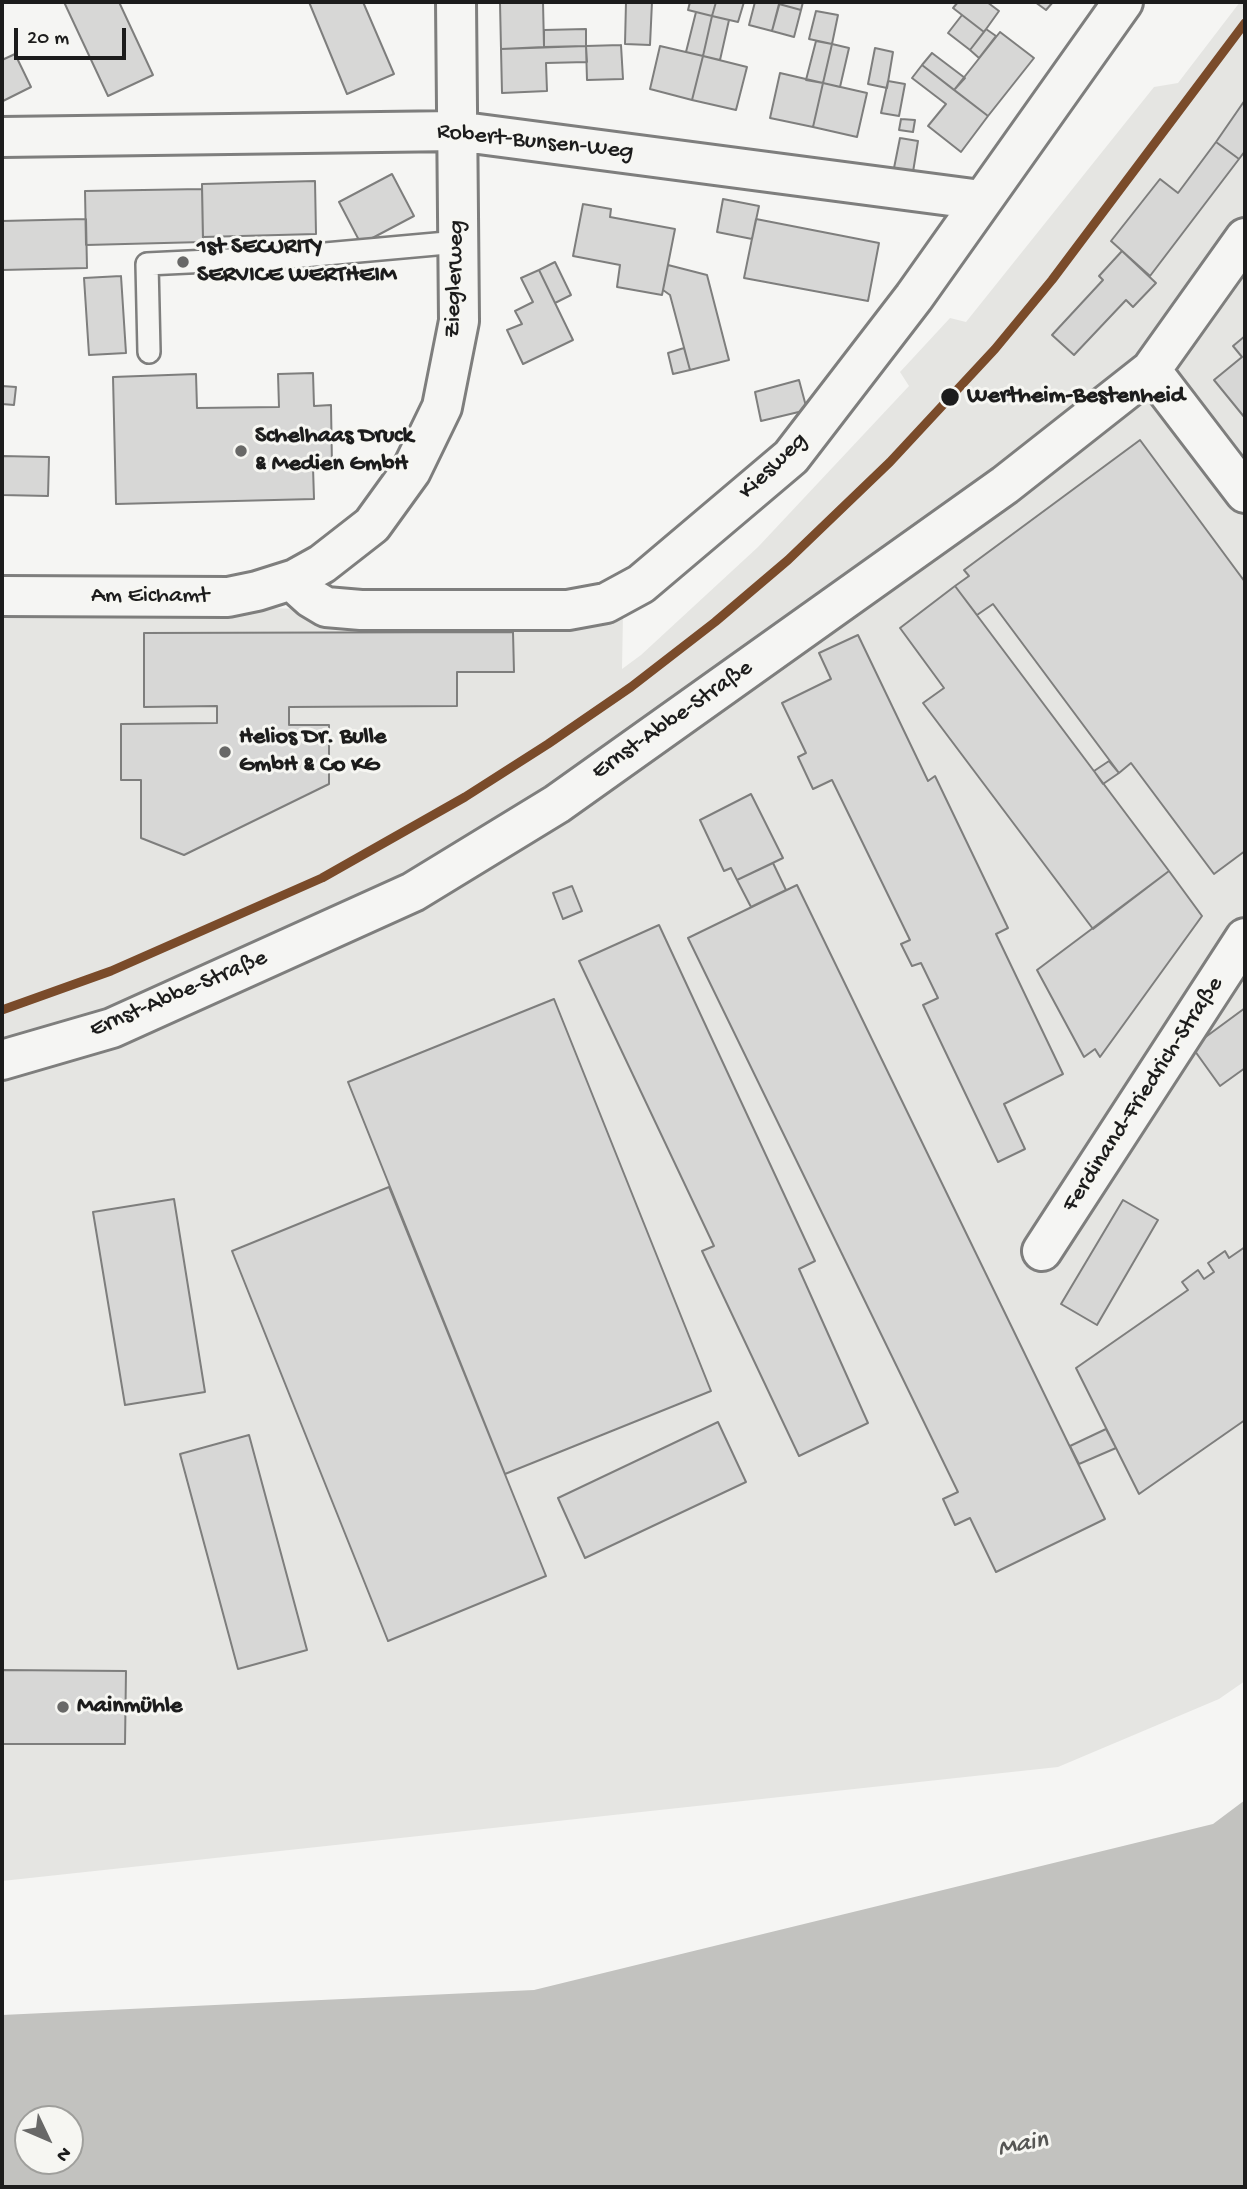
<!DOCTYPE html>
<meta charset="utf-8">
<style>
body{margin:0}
#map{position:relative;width:1247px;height:2189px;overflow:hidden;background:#f5f5f3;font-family:"Gochi Hand",sans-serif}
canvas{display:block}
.frame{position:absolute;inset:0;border:4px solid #1c1c1c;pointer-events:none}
.north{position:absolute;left:14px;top:2105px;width:70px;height:70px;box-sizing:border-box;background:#f6f6f2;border:2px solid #9f9f9c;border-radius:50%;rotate:134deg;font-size:19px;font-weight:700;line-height:28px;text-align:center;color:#1c1c1c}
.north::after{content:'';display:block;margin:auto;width:24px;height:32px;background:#686867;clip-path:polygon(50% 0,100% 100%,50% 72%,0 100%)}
.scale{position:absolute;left:14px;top:28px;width:112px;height:32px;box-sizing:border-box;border:4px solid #1c1c1c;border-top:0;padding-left:9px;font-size:21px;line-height:24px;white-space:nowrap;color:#1c1c1c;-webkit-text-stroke:5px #f6f6f2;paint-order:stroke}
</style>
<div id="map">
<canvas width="1247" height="2189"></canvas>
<div class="frame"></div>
<div class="north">N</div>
<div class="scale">20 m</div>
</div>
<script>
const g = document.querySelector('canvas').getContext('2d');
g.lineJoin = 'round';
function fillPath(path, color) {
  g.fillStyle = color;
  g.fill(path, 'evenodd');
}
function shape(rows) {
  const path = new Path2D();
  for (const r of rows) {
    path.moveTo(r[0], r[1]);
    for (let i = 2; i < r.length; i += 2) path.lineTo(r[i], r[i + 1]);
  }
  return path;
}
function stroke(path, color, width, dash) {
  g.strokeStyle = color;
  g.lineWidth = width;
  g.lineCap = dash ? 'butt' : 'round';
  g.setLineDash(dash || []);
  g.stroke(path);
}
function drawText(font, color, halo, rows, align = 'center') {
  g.font = font + ' "Gochi Hand",sans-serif';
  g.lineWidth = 6;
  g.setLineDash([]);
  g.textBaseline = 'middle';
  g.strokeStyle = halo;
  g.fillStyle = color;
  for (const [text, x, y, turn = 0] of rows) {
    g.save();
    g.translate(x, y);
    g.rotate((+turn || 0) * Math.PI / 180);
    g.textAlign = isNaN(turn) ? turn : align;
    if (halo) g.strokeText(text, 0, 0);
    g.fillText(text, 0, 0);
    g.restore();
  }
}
fillPath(shape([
 [1240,2,1245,2,1245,1681,1219,1699,1058,1767,2,1881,2,603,623,615,622,669,641,655,758,547,909,386,900,372,950,318,966,322,1154,87,1178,83]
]), '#e5e5e2');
fillPath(shape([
 [1245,1800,1245,2187,2,2187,2,2015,534,1990,1213,1824],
 [28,2119,70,2119,70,2161,28,2161]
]), '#c2c2bf');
const building = shape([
 [64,2,119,2,153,75,108,96,64,2],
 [309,2,363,2,394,74,347,94,309,2],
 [543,2,544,47,501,49,500,3,543,2],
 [626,2,652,2,650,45,625,44,626,2],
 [690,2,716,2,712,16,688,10,690,2],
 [716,2,744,2,738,22,712,16,716,2],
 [755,2,780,2,772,31,749,25,755,2],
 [780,2,803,2,801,10,779,4,780,2],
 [958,2,987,2,999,11,984,32,953,8,958,2],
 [1035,2,1053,2,1046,10,1035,2],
 [779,4,801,10,794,37,772,31,779,4],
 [816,11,838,15,832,44,809,39,816,11],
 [696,12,712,16,703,56,686,52,696,12],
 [962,15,984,32,970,50,948,33,962,15],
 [712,16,729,20,720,60,703,56,712,16],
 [586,29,586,46,544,47,544,30,586,29],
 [986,29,996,36,979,58,970,50,986,29],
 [1000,32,1034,58,988,116,954,90,1000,32],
 [816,41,832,44,823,83,806,80,816,41],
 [832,44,849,48,840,87,823,83,832,44],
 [621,45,623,79,587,80,586,46,621,45],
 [586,46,587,62,546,63,547,91,502,93,501,49,586,46],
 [660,46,703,56,692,100,650,89,660,46],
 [875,48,893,52,887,88,868,84,875,48],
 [932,53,965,78,954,90,922,65,932,53],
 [15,54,31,87,3,101,2,60,15,54],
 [703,56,747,67,736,110,692,100,703,56],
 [922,65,988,116,961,152,928,126,946,104,912,78,922,65],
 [780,73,823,83,813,127,770,118,780,73],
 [888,81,905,84,899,116,881,113,888,81],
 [823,83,867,93,857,137,813,127,823,83],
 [1245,100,1245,151,1239,159,1216,142,1245,100],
 [901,119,915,120,913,132,899,130,901,119],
 [900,138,918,141,913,172,894,168,900,138],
 [1216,142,1239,159,1150,276,1111,241,1160,179,1178,193,1216,142],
 [392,174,414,216,361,244,339,202,392,174],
 [315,181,316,234,203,237,202,184,315,181],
 [202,189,203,242,86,245,85,191,202,189],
 [723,199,759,206,752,239,717,232,723,199],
 [583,204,611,209,610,217,675,229,662,295,617,287,620,265,573,256,583,204],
 [86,219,87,268,2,270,2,221,86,219],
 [756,219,879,243,868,301,744,278,756,219],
 [1122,251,1156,283,1133,307,1126,300,1074,355,1052,335,1103,280,1099,276,1122,251],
 [555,262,571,295,555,303,539,270,555,262],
 [668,265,707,275,729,360,690,370,670,295,663,290,668,265],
 [539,270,573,340,523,364,507,330,522,324,515,311,533,302,521,278,539,270],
 [121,276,126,353,89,355,84,278,121,276],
 [1245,336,1245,418,1214,380,1242,357,1233,346,1245,336],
 [684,348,690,370,673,374,668,353,684,348],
 [313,373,314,406,331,405,332,466,313,467,314,499,116,504,113,377,196,374,197,408,279,407,278,374,313,373],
 [799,380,807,410,761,421,755,392,799,380],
 [2,386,16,387,14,405,2,404,2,386],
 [1140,440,1245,582,1245,851,1214,874,1131,763,1119,773,993,604,977,615,955,586,969,576,964,570,1140,440],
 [2,456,49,457,48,496,2,495,2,456],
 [955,586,1169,871,1093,929,923,703,944,688,900,628,955,586],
 [513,632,514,672,457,672,457,706,289,707,289,725,329,725,329,784,184,855,141,838,141,780,121,780,121,724,217,723,217,706,144,707,144,633,513,632],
 [858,635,928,781,935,776,1008,928,996,934,1063,1074,1004,1104,1025,1149,998,1162,923,1005,938,998,921,963,912,966,901,944,910,940,832,780,813,789,798,757,806,753,782,703,831,679,819,653,858,635],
 [1109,761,1119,773,1103,784,1094,771,1109,761],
 [751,794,783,858,737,880,731,868,724,871,700,820,751,794],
 [773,863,786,890,751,907,737,880,773,863],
 [1169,871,1202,916,1100,1057,1095,1049,1084,1057,1037,970,1169,871],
 [797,885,1105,1519,996,1572,970,1518,955,1525,943,1499,958,1492,688,938,797,885],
 [572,886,582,911,563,919,553,893,572,886],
 [659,925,815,1261,799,1269,868,1423,799,1456,702,1251,714,1246,579,961,659,925],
 [554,999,711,1391,505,1474,348,1082,554,999],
 [1245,1008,1245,1068,1220,1086,1192,1047,1245,1008],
 [389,1187,546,1576,388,1641,232,1251,389,1187],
 [174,1199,205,1392,125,1405,93,1212,174,1199],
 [1123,1200,1158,1220,1097,1325,1061,1304,1123,1200],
 [1245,1247,1245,1420,1139,1494,1076,1368,1188,1290,1182,1282,1198,1270,1204,1279,1214,1272,1208,1263,1225,1251,1229,1258,1245,1247],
 [718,1422,746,1482,585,1558,558,1498,718,1422],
 [1106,1429,1116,1448,1079,1464,1070,1446,1106,1429],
 [249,1435,307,1650,238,1669,180,1454,249,1435],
 [2,1670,126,1671,125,1744,2,1744,2,1670]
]);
fillPath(building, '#d7d7d6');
stroke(building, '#7e7e7d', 2);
const lane = shape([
 [149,352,147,264,292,257,458,242]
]);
const street = shape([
 [2,137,456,131,981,200],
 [1151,370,1245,493],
 [295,579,301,589,311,598,326,607,361,610,568,610,606,603,641,584,791,457,914,297,1123,2],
 [2,596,228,597,257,591,295,579,322,564,372,525,411,471,442,407,459,321,456,2],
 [2,1060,112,1028,413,892,557,804,1005,485,1151,370,1245,238],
 [1042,1251,1245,938]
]);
stroke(lane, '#7e7e7d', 26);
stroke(street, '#7e7e7d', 44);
stroke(lane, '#f5f5f3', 21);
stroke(street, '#f5f5f3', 38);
stroke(shape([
 [2,1010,111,971,322,878,465,797,548,744,631,687,715,622,788,560,890,462,995,349,1052,280,1245,23]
]), '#7a4b2a', 9);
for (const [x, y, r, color] of [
 [183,262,7,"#686867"],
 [950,397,10,"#1c1c1c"],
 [241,451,7,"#686867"],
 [225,752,7,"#686867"],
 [63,1707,7,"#686867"]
]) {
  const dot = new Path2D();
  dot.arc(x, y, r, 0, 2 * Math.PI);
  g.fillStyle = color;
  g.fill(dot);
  stroke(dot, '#f6f6f2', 2.5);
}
drawText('24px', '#1c1c1c', '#f6f6f2', [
 ["Robert-Bunsen-Weg",535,143,6],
 ["Zieglerweg",456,279,-88],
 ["Kiesweg",774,467,-44],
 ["Am Eichamt",150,597],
 ["Ernst-Abbe-Straße",673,721,-35],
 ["Ernst-Abbe-Straße",179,995,-23],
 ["Ferdinand-Friedrich-Straße",1144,1095,-57]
]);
drawText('bold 24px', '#1c1c1c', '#f6f6f2', [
 ["1st SECURITY",197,248],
 ["SERVICE WERTHEIM",197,276],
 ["Schelhaas Druck",255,437],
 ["& Medien GmbH",255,465],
 ["Helios Dr. Bulle",239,738],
 ["GmbH & Co KG",239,766],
 ["Mainmühle",77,1707]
], 'left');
drawText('bold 24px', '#1c1c1c', '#f6f6f2', [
 ["Wertheim-Bestenheid",967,397]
], 'left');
drawText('italic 26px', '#565654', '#f6f6f2', [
 ["Main",1023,2146,-11]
]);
</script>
